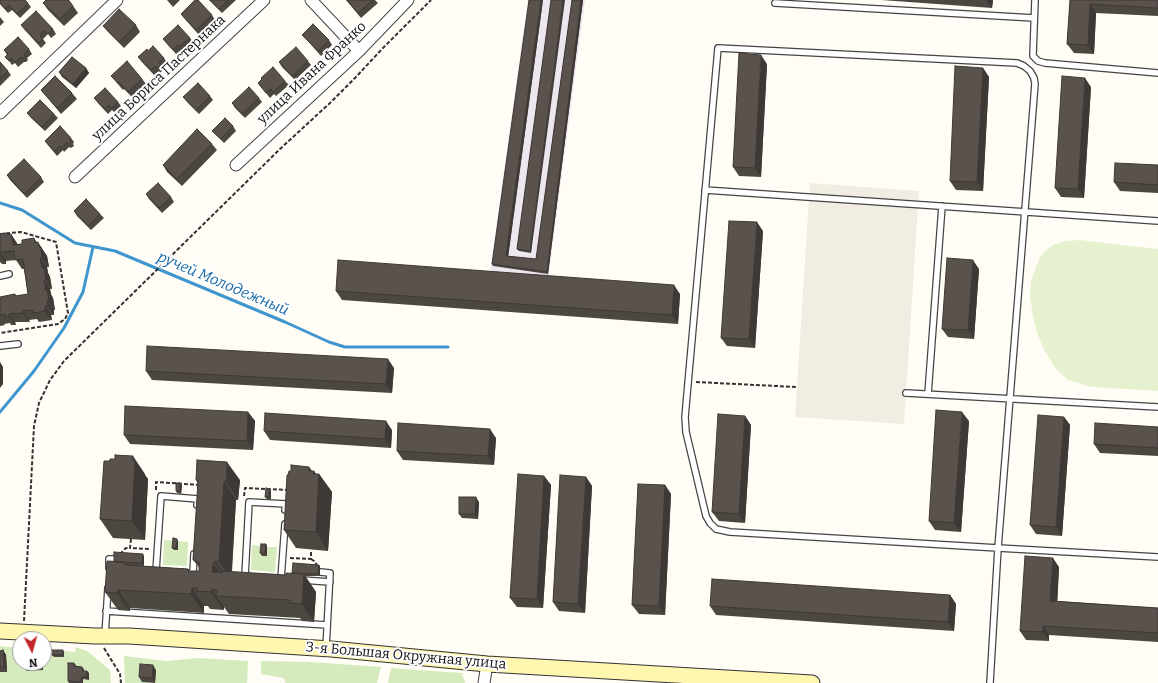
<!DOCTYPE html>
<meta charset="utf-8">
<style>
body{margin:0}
#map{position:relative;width:1158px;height:683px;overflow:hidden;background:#fffdf5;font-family:Bitter,serif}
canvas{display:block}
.north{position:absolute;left:12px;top:631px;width:40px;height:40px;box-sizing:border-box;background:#fff;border:1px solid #a0a0a0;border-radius:50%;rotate:174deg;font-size:11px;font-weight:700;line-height:16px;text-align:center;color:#111}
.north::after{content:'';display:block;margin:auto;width:14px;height:18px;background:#c4262e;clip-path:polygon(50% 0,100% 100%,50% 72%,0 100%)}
</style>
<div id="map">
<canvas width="1158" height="683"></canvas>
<div class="north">N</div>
</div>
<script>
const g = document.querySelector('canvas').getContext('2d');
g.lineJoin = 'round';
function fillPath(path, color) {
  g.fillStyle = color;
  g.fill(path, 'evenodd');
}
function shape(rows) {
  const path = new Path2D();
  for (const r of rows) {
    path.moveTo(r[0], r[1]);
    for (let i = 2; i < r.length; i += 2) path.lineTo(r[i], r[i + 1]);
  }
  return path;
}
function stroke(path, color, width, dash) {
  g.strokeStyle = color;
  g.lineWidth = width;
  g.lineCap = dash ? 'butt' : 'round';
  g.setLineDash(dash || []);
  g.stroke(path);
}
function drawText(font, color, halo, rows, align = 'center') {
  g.font = font + ' Bitter,serif';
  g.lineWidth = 4;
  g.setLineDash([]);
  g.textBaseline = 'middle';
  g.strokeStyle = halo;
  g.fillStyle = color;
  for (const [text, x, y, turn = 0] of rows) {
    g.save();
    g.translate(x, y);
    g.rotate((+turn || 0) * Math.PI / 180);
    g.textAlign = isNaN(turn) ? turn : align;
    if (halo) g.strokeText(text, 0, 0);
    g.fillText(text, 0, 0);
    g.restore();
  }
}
fillPath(shape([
 [528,0,585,0,548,279,490,271]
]), '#eee6ef');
fillPath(shape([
 [164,540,174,541,178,550,178,541,188,542,187,566,163,565],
 [252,545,263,546,262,556,267,556,267,547,277,547,275,572,251,570],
 [0,646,20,648,20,663,44,663,44,649,75,652,76,647,87,651,110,670,111,683,0,683],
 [124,656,167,661,197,658,248,661,247,683,125,683],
 [261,661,310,662,381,667,377,683,286,683,283,678,261,674],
 [391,668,462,673,465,683,388,683]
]), '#d5ebbd');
fillPath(shape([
 [1080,240,1158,249,1158,391,1091,387,1068,380,1056,369,1044,350,1037,333,1033,316,1030,296,1031,280,1040,257,1046,250,1053,245,1066,241]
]), '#e6f2cf');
fillPath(shape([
 [810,183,919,191,904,424,795,417]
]), '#f1ede2');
stroke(shape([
 [0,203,22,210,75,243,115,251,285,322,329,342,345,347,448,347],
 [0,412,34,371,64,328,83,292,93,247]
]), '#3f96cf', 3);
const lane = shape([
 [1035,0,1033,56,1038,61,1045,63,1158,73],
 [775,3,1034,18],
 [705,190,1158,221],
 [0,276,9,274],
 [0,346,18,344],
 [906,393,1158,407],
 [928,394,942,206],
 [109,568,109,559,116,559],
 [156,571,161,496,198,499,197,505],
 [320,572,330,573,326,648],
 [189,573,193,573,194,554],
 [248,576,245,576,249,502,286,504,285,510],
 [281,579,285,524],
 [302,580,330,582],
 [106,611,327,625],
 [105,636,108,588],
 [990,683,998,548,1035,84,1034,78,1030,71,1024,66,1017,63,718,48,685,417,686,432,706,516,710,523,716,529,730,532,998,548,1158,557]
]);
const street = shape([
 [311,0,359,51],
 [0,113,117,0],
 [236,165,359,51,408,0],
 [75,177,264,0],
 [484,683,487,664]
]);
const secondary = shape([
 [0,631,95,636,129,636,331,649,487,664,812,683]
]);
stroke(lane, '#444', 8);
stroke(street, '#444', 13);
stroke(secondary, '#333', 17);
stroke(shape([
 [0,234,21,232,56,242,68,313,65,319,58,324,0,333],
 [696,382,796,387],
 [156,490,156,482,200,485],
 [244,496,245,488,288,490],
 [131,539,130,548,150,549],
 [120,554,126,548,130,548],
 [290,558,311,559,311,550],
 [311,559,314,561,317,565],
 [24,621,34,426,39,403,50,380,64,361,280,149,331,102,355,78,382,49,431,0],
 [104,648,120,674,121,683]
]), '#333', 2, [4, 2]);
stroke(lane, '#fff', 5.5);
stroke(street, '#fff', 11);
stroke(secondary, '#fff6b0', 15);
fillPath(shape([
 [0,0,28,3,31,7,20,18,12,10,8,13,0,4],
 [46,0,69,0,78,13,64,26,48,10,43,3],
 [167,0,180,0,173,7],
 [209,0,236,0,222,13],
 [346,0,375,0,378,3,361,18],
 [543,0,508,256,536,259,572,0,583,0,548,274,493,266,492,264],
 [551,0,531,253,519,251,517,249],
 [881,0,993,0,992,8],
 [1070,0,1158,0,1158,16,1096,13,1094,54,1074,53,1067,44],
 [181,14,212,15,215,20,199,35,184,18],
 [0,17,4,22,0,26],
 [21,25,53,29,56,34,51,38,48,34,43,39,46,43,41,48,24,29],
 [136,25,140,32,124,48,108,32,103,26],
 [302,35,329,40,332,45,321,56,306,39],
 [190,38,193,42,185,50,183,51,181,50,176,54,163,39],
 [29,49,32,54,27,58,28,60,26,62,24,62,18,67,15,63,12,65,9,61,5,57,7,55,4,50],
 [148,51,164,58,167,63,163,67,164,69,160,73,159,71,154,75,141,61,138,57],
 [308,61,311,65,295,80,282,67,279,62],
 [0,62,8,71,11,75,0,86],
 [767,64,761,177,739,176,733,167],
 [86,68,89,73,76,88,62,77,59,72],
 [983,68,989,77,983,191,956,190,950,181],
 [111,76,142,79,147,85,133,98,124,89,123,90,116,82],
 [285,81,289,85,276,96,274,94,270,98,258,83],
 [1091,87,1084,198,1061,197,1055,188],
 [41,90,72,93,77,99,61,114],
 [210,96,213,100,199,114,187,102,183,97],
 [94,98,118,102,121,106,114,112,112,110,108,114,97,102],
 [259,98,262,102,245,118,235,108,232,103],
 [27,113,54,114,58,118,45,131,31,118],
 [233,126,236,131,224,143,212,131],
 [71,138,74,142,73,144,74,146,71,148,69,147,64,152,63,150,57,156,48,145,45,141],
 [212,144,217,150,182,186,167,172,163,165],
 [1158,165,1158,193,1120,191,1114,182],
 [7,175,41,177,44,182,27,198,10,180],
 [146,194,171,197,174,202,162,213,149,199],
 [74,211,100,214,104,218,91,230,77,216],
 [763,231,755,348,727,346,721,338],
 [0,234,6,235,11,234,17,244,37,243,47,256,49,267,47,267,48,273,50,277,52,289,50,289,51,294,53,298,55,310,54,310,54,315,51,315,52,320,39,322,37,319,29,320,30,322,15,322,16,325,11,325,10,323,4,324,5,325,0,326,0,297,15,294,16,296,28,294,24,269,22,269,16,260,6,261,6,264,2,264,0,262],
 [979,269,974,339,948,337,942,329],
 [336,291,680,294,678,324,342,300],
 [394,368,392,393,152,380,146,371],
 [248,412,255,421,253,450,130,444,124,435],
 [745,416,751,425,745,523,719,521,712,512],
 [1064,417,1070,425,1062,536,1036,534,1030,525],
 [969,421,961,532,935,530,929,521],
 [1158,427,1158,456,1100,453,1094,444],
 [392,430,391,448,270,440,264,431],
 [496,438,494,465,403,460,397,451],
 [309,467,312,471,314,471,316,474,319,474,332,492,328,551,296,548,284,530,291,471],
 [145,474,145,475,148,479,145,540,113,538,100,519],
 [544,476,551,485,543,608,517,607,510,598],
 [586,477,592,486,585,613,559,611,553,602],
 [196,480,240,480,238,500,236,500,232,572,286,575,319,565,320,567,320,576,305,576,316,592,314,622,302,621,300,618,229,614,224,607,224,610,210,609,208,606,204,606,204,613,130,608,130,611,118,610,105,592,114,562,144,556,144,566,127,565,188,569,190,571,199,571,199,567,193,560,198,484],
 [182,485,181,494,177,493,176,491],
 [665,485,671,494,665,615,639,614,632,605],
 [271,491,271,499,267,499,265,497],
 [479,502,478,519,462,518,459,514],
 [178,541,178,550,174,550,172,548],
 [266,544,267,546,267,556,262,556,260,553],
 [1059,567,1057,601,1158,608,1158,642,1049,635,1049,641,1026,640,1020,631],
 [950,595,956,604,954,631,716,615,710,606],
 [3,650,6,655,7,672,0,672,0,651],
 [64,652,64,657,54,657,52,655],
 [43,663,43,670,27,671,24,666],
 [74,663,76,665,76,666,82,667,84,669,84,671,89,673,89,680,83,679,83,683,69,683,68,681],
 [156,670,155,683,142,682,139,677]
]), '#4d4742');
fillPath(shape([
 [541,0,543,0,508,258,506,256],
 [563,0,565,0,531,253,530,251],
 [581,0,583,0,548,274,547,272],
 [986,0,993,0,992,8],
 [1090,4,1096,13,1094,54,1088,45],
 [761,55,767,64,761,177,755,168],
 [86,68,89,73,76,88,73,84],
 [983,68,989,77,983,191,977,182],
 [1085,78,1091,87,1084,198,1078,189],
 [757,222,763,231,755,348,749,339],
 [11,234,17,243,19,254,13,245],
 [34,238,38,244,38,242,47,256,49,267,42,258,35,243],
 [0,253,6,261,6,264,0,255],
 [40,258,47,267,48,273,50,277,52,289,46,280,42,268],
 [973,260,979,269,974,339,968,330],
 [44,280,50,289,51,295,53,298,55,310,49,301,45,290],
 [674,285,680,294,678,324,672,315],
 [47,301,54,310,54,315,48,306],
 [45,306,51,315,52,320,45,311],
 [23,311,29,320,30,322,23,313],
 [9,314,15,322,16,325,9,316],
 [388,359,394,368,392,393,386,384],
 [0,362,3,367,3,384,0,388],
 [248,412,255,421,253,450,247,441],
 [962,412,969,421,961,532,954,523],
 [745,416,751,425,745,523,739,514],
 [1064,417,1070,425,1062,536,1056,527],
 [386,421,392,430,391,448,385,439],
 [490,429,496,438,494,465,488,456],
 [133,456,145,474,145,475,148,479,145,540,132,521],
 [227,462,240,480,238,500,226,482],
 [309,467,313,473,314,471,319,479,319,474,332,492,328,551,316,532,309,471],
 [544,476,551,485,543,608,537,599],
 [586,477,592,486,585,613,578,604],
 [224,482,236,500,231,579,219,561],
 [180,483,182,485,181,494,180,491],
 [665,485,671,494,665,615,659,606],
 [270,489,271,491,271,499,269,497],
 [476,497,479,502,478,519,475,514],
 [177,539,178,541,178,550,176,548],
 [266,544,267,546,267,556,265,553],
 [143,554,144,556,144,566,142,563],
 [1053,558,1059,567,1057,610,1050,601],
 [215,561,228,579,228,581,215,563],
 [213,563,226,581,212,572],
 [319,565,320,567,320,576,318,574],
 [304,574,316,592,314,622,302,604],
 [192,588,204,606,204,613,191,594],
 [211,589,224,607,224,610,211,592],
 [118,590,130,608,130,611,117,593],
 [950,595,956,604,954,631,948,622],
 [1043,626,1049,635,1049,641,1043,632],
 [3,650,6,655,7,672,4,667],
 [63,650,64,652,64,657,63,655],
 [40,663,43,663,43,670,40,665],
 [153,665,156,670,155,683,152,678],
 [87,671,89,673,89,680,87,677],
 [82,677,83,679,83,683,81,682]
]), '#3f3936');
const building = shape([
 [0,0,25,0,28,3,17,14,9,5,5,9,0,3,0,0],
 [46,0,68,0,73,6,60,19,43,3,46,0],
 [195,0,198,0,212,15,196,30,181,14,195,0],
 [210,0,228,0,219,9,210,0],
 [347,0,373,0,358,13,347,0],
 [529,0,541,0,506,256,536,259,572,0,581,0,547,272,492,264,529,0],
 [551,0,563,0,530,251,517,249,551,0],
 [1070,0,1158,0,1158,8,1090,4,1088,45,1067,44,1070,0],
 [119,9,136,25,119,42,103,26,119,9],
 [36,11,53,29,48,34,44,30,40,35,43,39,38,43,21,25,36,11],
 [313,24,329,40,318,51,302,35,313,24],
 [178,25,190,38,181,45,179,46,178,45,173,50,163,39,178,25],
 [18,37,29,49,24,54,25,56,23,58,21,57,15,62,11,58,9,61,5,57,8,54,4,50,18,37],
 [153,46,164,58,159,62,161,64,157,68,155,66,151,70,138,57,147,49,148,51,153,46],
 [296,47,308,61,292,76,279,62,296,47],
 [739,53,761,55,755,168,733,167,739,53],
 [72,57,86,68,73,84,59,72,72,57],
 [127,61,142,79,128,92,119,82,118,83,111,76,127,61],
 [0,62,8,71,0,78,0,62],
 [955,66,983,68,977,182,950,181,955,66],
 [273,67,285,81,273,92,271,89,266,93,258,83,262,79,261,78,273,67],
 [55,76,72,93,57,108,41,90,55,76],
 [1062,76,1085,78,1078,189,1055,188,1062,76],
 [198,83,210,96,196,110,183,97,198,83],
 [249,87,259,98,242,114,232,103,249,87],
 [105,88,118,102,111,108,109,105,105,109,94,98,105,88],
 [40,100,54,114,42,127,27,113,40,100],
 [225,118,233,126,221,139,212,131,225,118],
 [60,126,71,138,70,139,71,141,68,144,66,143,61,148,60,146,54,151,45,141,60,126],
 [197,129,212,144,177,179,163,165,197,129],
 [24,159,41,177,24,194,7,175,24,159],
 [1115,163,1158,165,1158,185,1114,182,1115,163],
 [158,183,171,197,159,208,146,194,158,183],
 [86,199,100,214,88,226,74,211,86,199],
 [729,221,757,222,749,339,721,338,729,221],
 [5,233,6,235,11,234,13,245,22,244,22,240,34,238,35,243,38,242,39,247,41,247,42,258,40,258,42,268,44,268,46,280,44,280,45,285,45,290,47,289,49,301,47,301,48,306,45,306,45,311,33,313,33,310,23,311,23,313,9,314,9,316,5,317,5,314,0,315,0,297,15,294,15,296,28,294,23,259,15,260,14,251,0,252,0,234,5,233],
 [947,258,973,260,968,330,942,329,947,258],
 [338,260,674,285,672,315,336,291,338,260],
 [147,346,388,359,386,384,146,371,147,346],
 [125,406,248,412,247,441,124,435,125,406],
 [936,410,962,412,954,523,929,521,936,410],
 [265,413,386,421,385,439,264,431,265,413],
 [718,414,745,416,739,514,712,512,718,414],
 [1038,415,1064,417,1056,527,1030,525,1038,415],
 [398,423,490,429,488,456,397,451,398,423],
 [1095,423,1158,427,1158,448,1094,444,1095,423],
 [115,455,133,456,132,461,135,461,132,521,100,519,104,461,110,461,110,459,115,459,115,455],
 [197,460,227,462,226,482,224,482,219,561,215,561,215,563,213,563,212,572,222,573,222,571,286,575,286,573,304,574,302,604,290,603,290,600,216,596,217,590,211,589,211,592,197,591,197,588,192,588,191,594,118,590,117,593,105,592,107,561,125,562,125,565,188,569,188,571,199,571,199,562,196,562,196,560,193,560,198,481,196,480,197,460],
 [291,465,309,467,309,471,314,471,313,474,319,474,316,532,284,530,287,475,288,475,289,471,291,471,291,465],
 [518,474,544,476,537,599,510,598,518,474],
 [560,475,586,477,578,604,553,602,560,475],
 [176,483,180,483,180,491,176,491,176,483],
 [638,484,665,485,659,606,632,605,638,484],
 [266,488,270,489,269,497,265,497,266,488],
 [459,497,476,497,475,514,459,514,459,497],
 [173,538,177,539,176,548,172,548,173,538],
 [261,544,266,544,265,553,260,553,261,544],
 [114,552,143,554,142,563,114,562,114,552],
 [1025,556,1053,558,1050,601,1158,608,1158,633,1043,626,1043,632,1020,631,1025,556],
 [293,563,319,565,318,574,292,573,293,563],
 [712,579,950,595,948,622,710,606,712,579],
 [3,650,4,667,0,667,0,651,3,650],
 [52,650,63,650,63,655,52,655,52,650],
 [24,663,40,663,40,665,24,666,24,663],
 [68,663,74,663,74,666,82,667,82,671,87,671,87,677,82,677,81,682,68,681,68,663],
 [140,664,153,665,152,678,139,677,140,664]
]);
fillPath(building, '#5a524d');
stroke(building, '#3f3936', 1);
drawText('14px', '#111', '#fff', [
 ["улица Ивана Франко",312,73,-43],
 ["улица Бориса Пастернака",159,78,-43],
 ["3-я Большая Окружная улица",406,656,5]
]);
drawText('italic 15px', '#1768a6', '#fff', [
 ["ручей Молодежный",223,284,23]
]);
</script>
